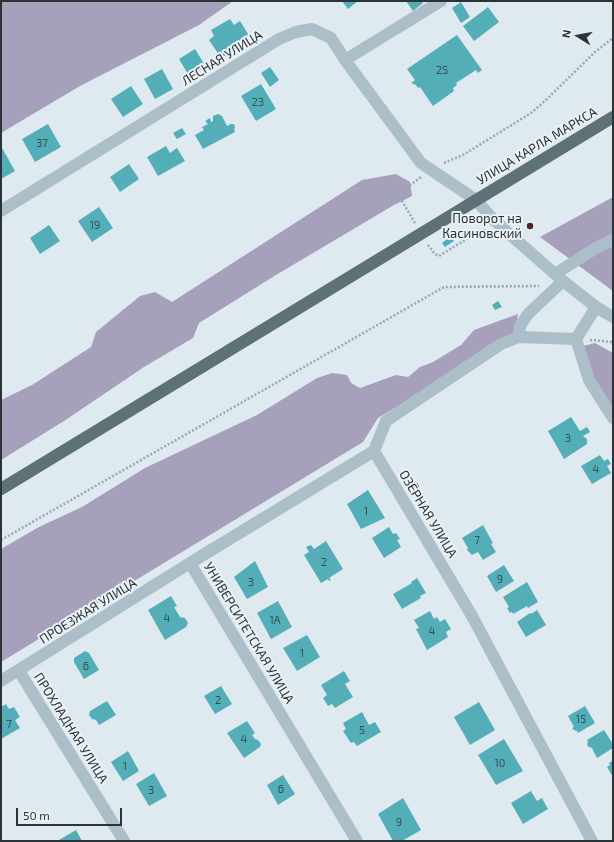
<!DOCTYPE html>
<meta charset="utf-8">
<style>
body{margin:0}
#map{position:relative;width:614px;height:842px;overflow:hidden;background:#dfe9f0;font-family:"Exo 2",sans-serif}
canvas{display:block}
.frame{position:absolute;inset:0;border:2px solid #2a3335;pointer-events:none}
.north{position:absolute;left:558px;top:16px;width:40px;height:40px;-webkit-text-stroke:3px #eaf2f8;paint-order:stroke;rotate:281deg;font-size:11px;font-weight:700;line-height:16px;text-align:center;color:#2a3335}
.north::after{content:'';display:block;margin:auto;width:14px;height:18px;background:#2a3335;clip-path:polygon(50% 0,100% 100%,50% 72%,0 100%)}
.scale{position:absolute;left:16px;top:808px;width:106px;height:18px;box-sizing:border-box;border:2px solid #2a3335;border-top:0;padding-left:5px;font-size:12px;line-height:14px;white-space:nowrap;color:#2a3335;-webkit-text-stroke:3px #eaf2f8;paint-order:stroke}
</style>
<div id="map">
<canvas width="614" height="842"></canvas>
<div class="frame"></div>
<div class="north">N</div>
<div class="scale">50 m</div>
</div>
<script>
const g = document.querySelector('canvas').getContext('2d');
g.lineJoin = 'round';
function fillPath(path, color) {
  g.fillStyle = color;
  g.fill(path, 'evenodd');
}
function shape(rows) {
  const path = new Path2D();
  for (const r of rows) {
    path.moveTo(r[0], r[1]);
    for (let i = 2; i < r.length; i += 2) path.lineTo(r[i], r[i + 1]);
  }
  return path;
}
function stroke(path, color, width, dash) {
  g.strokeStyle = color;
  g.lineWidth = width;
  g.lineCap = dash ? 'butt' : 'round';
  g.setLineDash(dash || []);
  g.stroke(path);
}
function drawText(font, color, halo, rows, align = 'center') {
  g.font = font + ' "Exo 2",sans-serif';
  g.lineWidth = 4;
  g.setLineDash([]);
  g.textBaseline = 'middle';
  g.strokeStyle = halo;
  g.fillStyle = color;
  for (const [text, x, y, turn = 0] of rows) {
    g.save();
    g.translate(x, y);
    g.rotate((+turn || 0) * Math.PI / 180);
    g.textAlign = isNaN(turn) ? turn : align;
    if (halo) g.strokeText(text, 0, 0);
    g.fillText(text, 0, 0);
    g.restore();
  }
}
fillPath(shape([
 [1,1,233,1,199,25,80,86,1,133],
 [396,174,410,182,412,196,394,205,276,275,199,323,193,338,144,367,64,421,1,460,1,400,32,385,91,347,96,332,140,296,155,292,172,302,362,180],
 [613,197,613,291,540,237],
 [518,314,514,337,378,418,363,442,1,662,1,549,39,527,82,507,145,468,257,415,317,378,332,373,347,375,351,383,360,388,396,375,408,377,420,367,433,362,461,345,474,330],
 [595,343,613,353,613,413,575,348]
]), '#a6a0bd');
fillPath(shape([
 [342,1,358,1,348,9],
 [406,1,421,1,423,3,413,11],
 [461,2,470,17,461,23,452,8],
 [488,7,499,22,474,41,463,26],
 [230,19,234,25,240,21,250,37,240,43,241,45,236,49,235,46,230,49,232,52,221,58,209,40,214,36,211,30],
 [457,35,482,70,478,73,476,70,456,83,457,85,453,88,454,91,433,106,420,87,418,88,416,85,411,83,415,80,407,69],
 [195,49,206,67,189,76,179,59],
 [270,67,279,80,270,87,261,73],
 [162,69,173,89,155,99,144,79],
 [261,84,276,109,256,121,241,96],
 [131,86,143,104,123,117,111,99],
 [218,114,222,116,227,126,231,124,234,124,235,127,234,130,235,132,203,149,195,135,204,130,202,127,208,124,205,121,210,118,211,122,213,121,213,116],
 [48,124,61,147,35,162,22,139],
 [182,128,186,134,177,139,173,133],
 [1,146,15,171,1,179],
 [166,146,170,153,177,148,185,161,158,176,147,157],
 [129,164,139,179,120,192,110,177],
 [99,207,113,228,92,242,78,221],
 [49,225,60,241,40,254,30,238],
 [451,236,454,241,445,247,442,243],
 [498,301,502,307,495,310,492,305],
 [571,417,580,431,587,427,590,432,583,436,587,439,587,444,564,459,548,431],
 [600,455,604,461,608,459,611,464,607,466,611,473,592,484,581,466],
 [368,490,385,518,361,529,347,504],
 [483,525,493,543,491,544,496,552,483,560,478,552,472,555,467,550,468,548,462,538],
 [389,527,393,534,396,533,400,539,397,540,401,547,384,558,372,538],
 [326,541,343,569,329,578,331,580,329,581,328,579,321,583,304,555,309,552,306,547,311,545,314,549],
 [255,561,268,587,247,599,234,577],
 [504,565,514,581,496,592,487,576],
 [417,578,426,593,420,596,421,598,402,609,393,594,412,583,411,582],
 [527,582,538,602,528,608,527,606,513,614,512,612,510,613,507,608,509,607,503,597],
 [171,596,177,606,174,607,180,617,185,618,188,623,186,627,165,640,148,610],
 [278,601,292,627,271,639,257,613],
 [537,610,546,625,526,637,517,622,530,613,531,614],
 [430,611,434,619,437,617,440,622,445,619,451,629,446,632,448,637,427,650,416,629,419,628,414,620],
 [307,635,320,657,297,671,283,648],
 [85,651,89,653,99,670,84,679,74,662,74,658],
 [344,671,350,681,345,684,353,697,335,708,332,704,328,706,323,698,327,695,321,685],
 [221,686,232,704,215,714,204,696],
 [107,701,116,715,99,725,96,720,92,719,89,715,90,711],
 [479,702,495,730,470,745,454,717],
 [6,704,9,709,14,707,20,717,15,720,20,728,1,739,1,707],
 [585,706,595,723,578,733,576,730,575,731,572,728,574,727,568,716],
 [362,712,369,725,375,722,381,732,357,746,354,742,351,743,343,731,346,729,343,723],
 [247,721,255,733,252,735,255,739,258,740,261,744,260,747,244,758,227,733],
 [604,730,613,744,613,748,597,758,592,748,589,747,587,745,588,742,587,740],
 [504,739,523,771,496,785,478,755],
 [128,751,139,771,123,781,111,762],
 [613,760,613,777,607,767,610,765,609,763],
 [154,773,167,796,149,806,136,784],
 [283,775,295,794,278,805,267,785],
 [531,791,537,801,542,798,548,809,523,824,511,803],
 [403,798,421,830,402,841,393,841,378,814],
 [76,830,82,841,60,841,59,840]
]), '#54aeb8');
stroke(shape([
 [444,163,463,155,531,113,547,99,595,52,613,38],
 [415,223,398,194,421,177],
 [428,245,435,254,439,256,478,232,485,230,486,231],
 [590,340,613,342],
 [1,438,63,403,158,342,167,334,184,316,192,309,224,291,242,283,348,224,398,194],
 [1,540,444,287,539,286]
]), '#96aab2', 2.5, [2, 2]);
stroke(shape([
 [345,60,441,1],
 [1,211,279,39,296,32,312,29,331,38,345,60,421,163,476,200,490,216,506,231,563,281,596,307,613,317],
 [555,274,596,248,613,240],
 [519,337,520,326,528,314,563,281],
 [576,339,589,380,613,418],
 [19,671,124,841],
 [1,681,190,563],
 [357,841,190,563,374,451],
 [592,841,472,616,374,451,386,421,501,344,519,337,576,339,596,307]
]), '#acbec7', 12);
stroke(shape([
 [1,489,613,117]
]), '#5d7176', 12);
for (const [x, y, r, color] of [
 [530,226,4,"#522427"]
]) {
  const dot = new Path2D();
  dot.arc(x, y, r, 0, 2 * Math.PI);
  g.fillStyle = color;
  g.fill(dot);
  stroke(dot, '#eaf2f8', 1.5);
}
drawText('11px', '#345256', null, [
 ["25",442,70],
 ["23",258,102],
 ["37",42,143],
 ["19",95,225],
 ["3",568,438],
 ["4",596,469],
 ["1",366,511],
 ["7",477,540],
 ["2",324,562],
 ["9",500,579],
 ["3",251,582],
 ["4",167,618],
 ["1А",275,620],
 ["4",432,631],
 ["1",302,653],
 ["6",86,666],
 ["2",218,700],
 ["15",581,719],
 ["7",9,724],
 ["5",362,730],
 ["4",244,739],
 ["10",500,763],
 ["1",125,766],
 ["6",281,789],
 ["3",151,790],
 ["9",399,822]
]);
drawText('13px', '#2a3335', '#eaf2f8', [
 ["ЛЕСНАЯ УЛИЦА",222,58,-32],
 ["УЛИЦА КАРЛА МАРКСА",537,146,-31],
 ["ОЗЁРНАЯ УЛИЦА",428,514,59],
 ["ПРОЕЗЖАЯ УЛИЦА",88,611,-32],
 ["УНИВЕРСИТЕТСКАЯ УЛИЦА",249,633,59],
 ["ПРОХЛАДНАЯ УЛИЦА",71,728,58]
]);
drawText('13px', '#2a3335', '#eaf2f8', [
 ["Поворот на",522,219],
 ["Касиновский",522,234]
], 'right');
</script>
